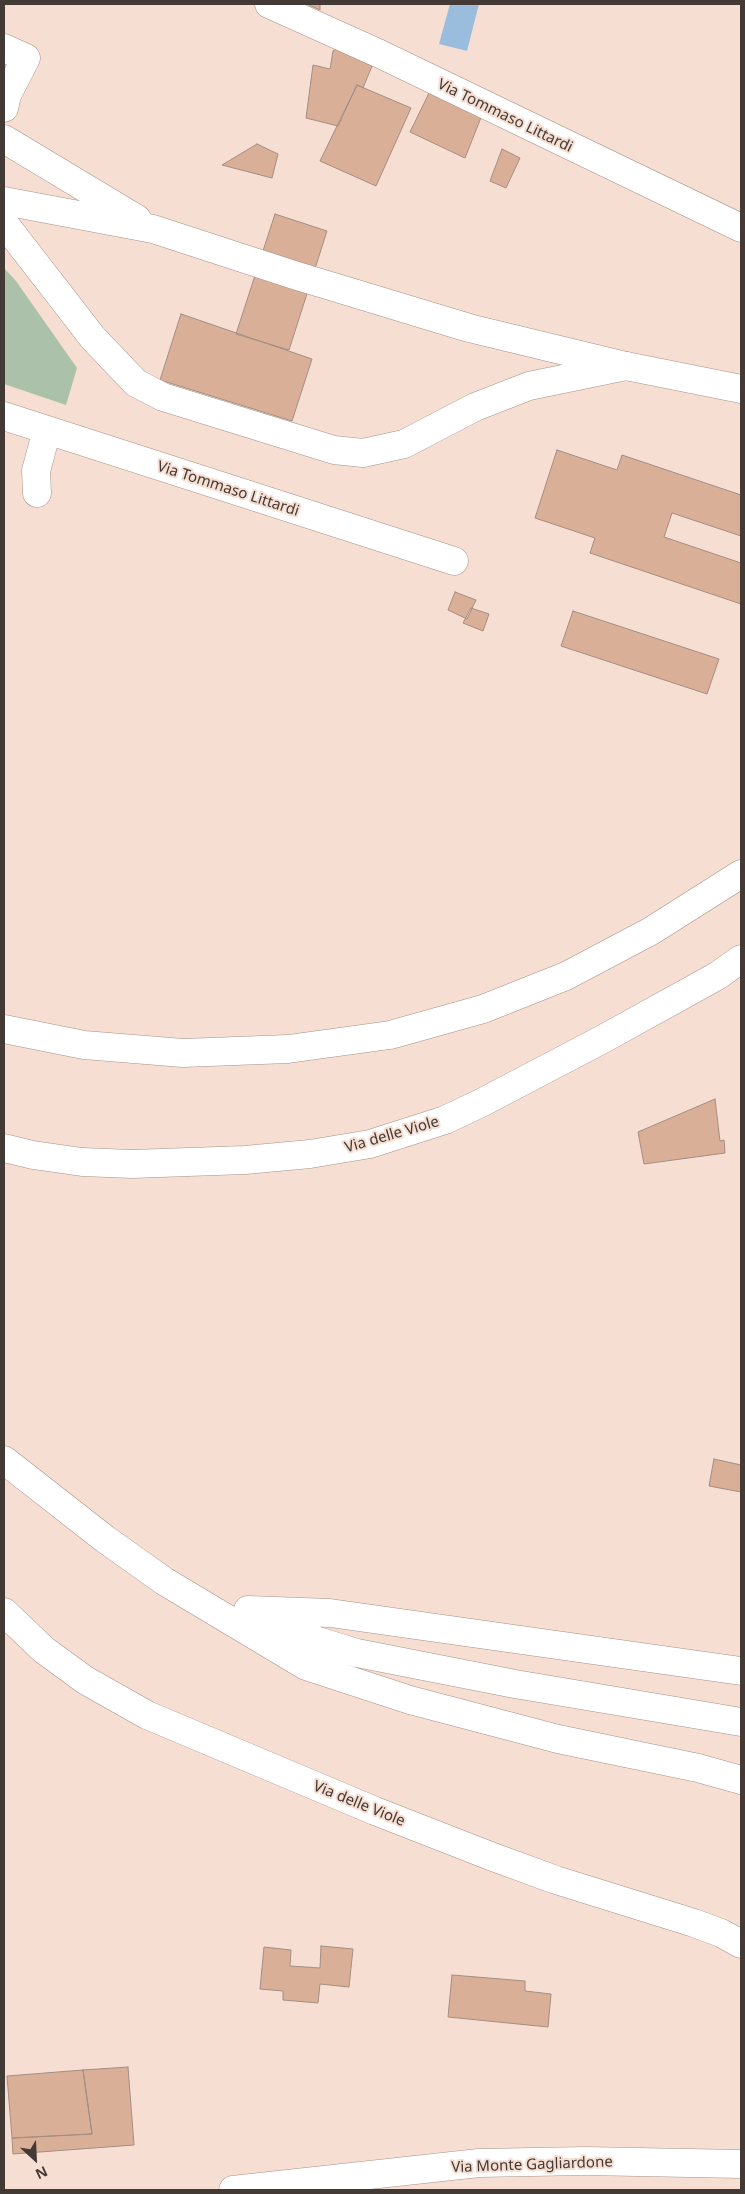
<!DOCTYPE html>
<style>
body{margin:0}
#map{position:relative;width:745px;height:2194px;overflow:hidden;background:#f6ded2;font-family:"Noto Sans",sans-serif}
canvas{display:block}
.frame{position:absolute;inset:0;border:5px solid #443a35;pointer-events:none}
.north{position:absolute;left:10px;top:2134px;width:50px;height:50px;-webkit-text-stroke:4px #f6ded2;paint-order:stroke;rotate:155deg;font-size:14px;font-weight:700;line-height:20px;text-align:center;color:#443a35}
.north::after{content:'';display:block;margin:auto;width:18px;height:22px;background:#443a35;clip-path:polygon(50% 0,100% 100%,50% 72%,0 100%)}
</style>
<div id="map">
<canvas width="745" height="2194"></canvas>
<div class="frame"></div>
<div class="north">N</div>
</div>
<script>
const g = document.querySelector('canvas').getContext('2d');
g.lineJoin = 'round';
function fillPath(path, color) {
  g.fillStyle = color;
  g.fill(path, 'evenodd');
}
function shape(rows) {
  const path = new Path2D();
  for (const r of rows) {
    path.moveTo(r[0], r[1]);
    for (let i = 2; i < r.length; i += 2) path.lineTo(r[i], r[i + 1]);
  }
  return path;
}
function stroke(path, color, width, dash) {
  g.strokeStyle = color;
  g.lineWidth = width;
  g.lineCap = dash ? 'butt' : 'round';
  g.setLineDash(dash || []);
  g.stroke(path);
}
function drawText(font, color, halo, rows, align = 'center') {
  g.font = font + ' "Noto Sans",sans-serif';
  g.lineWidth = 4;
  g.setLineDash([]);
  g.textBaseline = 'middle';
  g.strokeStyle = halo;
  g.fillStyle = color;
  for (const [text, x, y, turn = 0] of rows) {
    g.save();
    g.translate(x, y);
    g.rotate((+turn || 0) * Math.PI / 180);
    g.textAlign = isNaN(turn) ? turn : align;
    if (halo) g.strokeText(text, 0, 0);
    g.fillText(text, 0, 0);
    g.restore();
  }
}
fillPath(shape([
 [4,268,16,281,77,368,66,405,4,384]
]), '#acc1a9');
fillPath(shape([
 [450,4,479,4,467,51,439,44]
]), '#9abdde');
const building = shape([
 [307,4,320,4,320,10,311,6,307,4],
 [336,49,372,66,363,88,357,85,338,126,306,118,313,65,330,69,333,51,336,49],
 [357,85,411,108,376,186,320,161,357,85],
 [430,91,482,115,465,158,410,132,430,91],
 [257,144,278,154,272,178,222,165,257,144],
 [502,149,520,158,506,188,490,181,502,149],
 [275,214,327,231,289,350,236,334,275,214],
 [181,314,312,359,292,421,160,380,181,314],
 [557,450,617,470,622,455,741,495,741,536,672,513,664,537,741,563,741,604,590,553,595,538,535,518,557,450],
 [455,592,476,600,467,619,448,610,455,592],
 [471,608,489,614,483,631,463,623,471,608],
 [573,611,719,659,707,694,561,646,573,611],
 [715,1099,720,1141,724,1140,725,1153,644,1164,638,1132,715,1099],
 [714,1459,741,1465,741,1492,709,1486,714,1459],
 [321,1946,353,1949,349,1987,320,1984,318,2003,283,2000,283,1991,260,1989,264,1947,291,1950,290,1966,320,1968,321,1946],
 [452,1975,525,1981,525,1991,551,1994,548,2027,448,2017,452,1975],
 [128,2067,134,2145,13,2154,12,2138,92,2134,83,2070,128,2067],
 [83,2070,92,2134,12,2138,7,2076,83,2070]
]);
fillPath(building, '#daaf98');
stroke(building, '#a38d82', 1);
const minor = shape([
 [269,4,380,54,741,228],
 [4,48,26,58,7,95,4,108],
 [4,223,93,338,136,383,163,397,334,450,363,453,404,444,475,407,529,386,626,366],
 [4,416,454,561],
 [37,493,36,471,47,430],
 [4,1148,33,1155,82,1162,132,1164,245,1160,310,1154,370,1144,445,1120,481,1103,603,1039,717,976,741,959],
 [4,1612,44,1650,85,1680,147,1715,375,1811,493,1857,556,1880,694,1923,721,1933,741,1944],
 [233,2190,479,2163,585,2161,741,2164]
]);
const highway = shape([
 [4,139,137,219],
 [4,201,153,229,294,275,469,328,626,366,741,389],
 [4,1029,84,1045,183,1053,288,1049,390,1035,483,1009,566,976,651,931,741,874],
 [4,1460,105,1539,164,1581,306,1666,410,1700,558,1739,698,1768,741,1780],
 [248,1610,330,1613,741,1671],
 [252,1621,357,1653,515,1684,741,1722]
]);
stroke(minor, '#a89286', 29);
stroke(highway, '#a89286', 29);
stroke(minor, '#fff', 28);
stroke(highway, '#fff', 28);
drawText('15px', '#443a35', '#f6ded2', [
 ["Via Tommaso Littardi",505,116,26],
 ["Via Tommaso Littardi",228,489,18],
 ["Via delle Viole",392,1135,-16],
 ["Via delle Viole",359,1804,22],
 ["Via Monte Gagliardone",532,2165,-2]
]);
</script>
